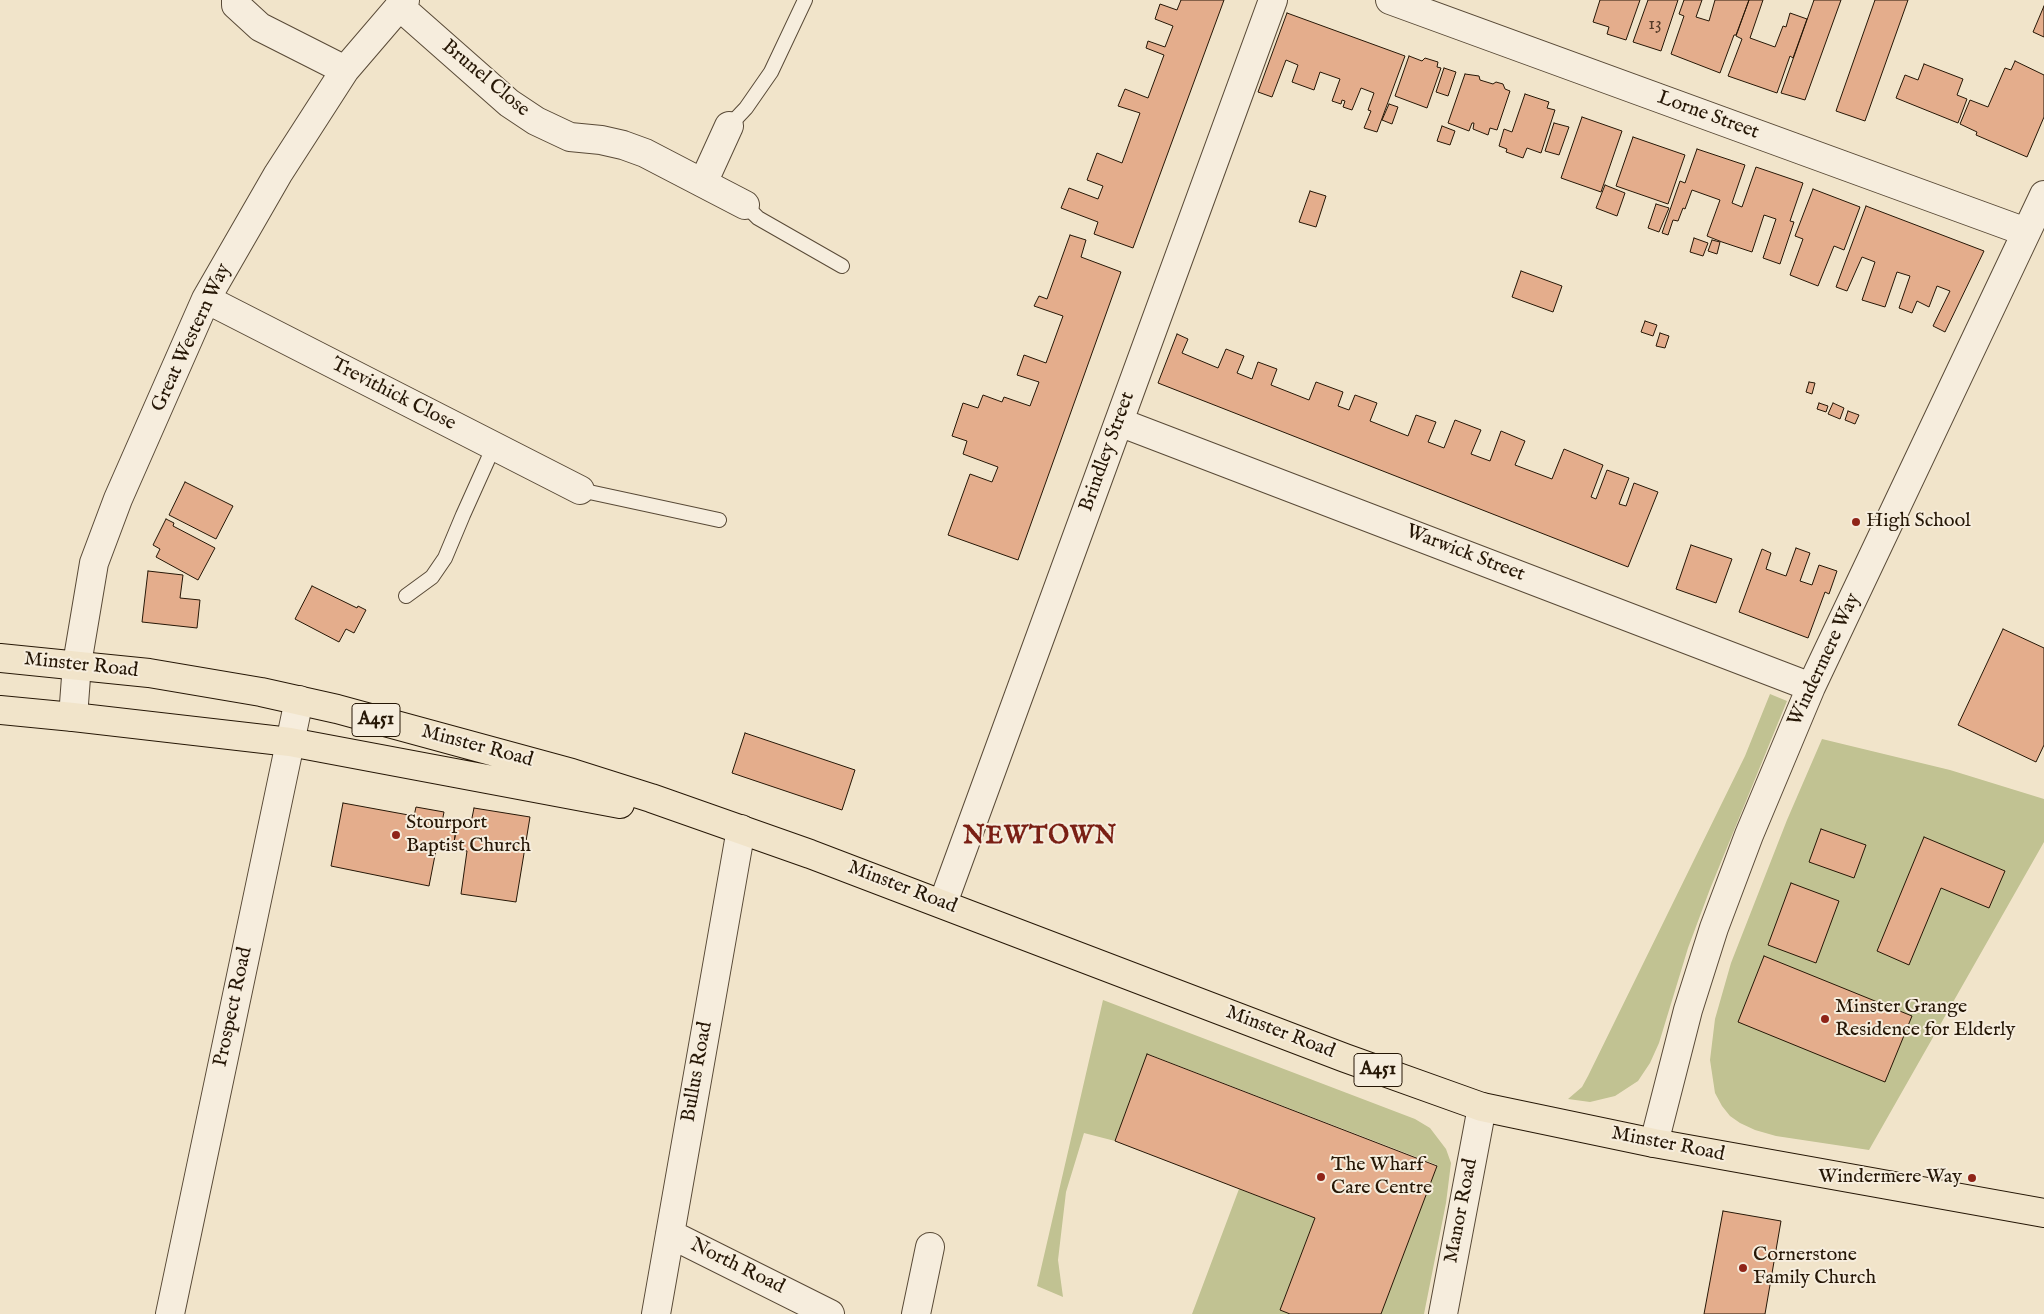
<!DOCTYPE html>
<style>
body{margin:0}
canvas{display:block;background:#f1e4ca}
</style>
<canvas width="2044" height="1314"></canvas>
<script>
const g = document.querySelector('canvas').getContext('2d');
g.lineJoin = 'round';
function fillPath(path, color) {
  g.fillStyle = color;
  g.fill(path, 'evenodd');
}
function shape(rows) {
  const path = new Path2D();
  for (const r of rows) {
    path.moveTo(r[0], r[1]);
    for (let i = 2; i < r.length; i += 2) path.lineTo(r[i], r[i + 1]);
  }
  return path;
}
function stroke(path, color, width, dash) {
  g.strokeStyle = color;
  g.lineWidth = width;
  g.lineCap = dash ? 'butt' : 'round';
  g.setLineDash(dash || []);
  g.stroke(path);
}
function drawText(font, color, halo, rows, align = 'center') {
  g.font = font + ' "IM FELL English",serif';
  g.lineWidth = 4;
  g.setLineDash([]);
  g.textBaseline = 'middle';
  g.strokeStyle = halo;
  g.fillStyle = color;
  for (const [text, x, y, turn = 0] of rows) {
    g.save();
    g.translate(x, y);
    g.rotate((+turn || 0) * Math.PI / 180);
    g.textAlign = isNaN(turn) ? turn : align;
    if (halo) g.strokeText(text, 0, 0);
    g.fillText(text, 0, 0);
    g.restore();
  }
}
fillPath(shape([
 [1770,694,1787,701,1710,889,1688,948,1659,1043,1650,1063,1638,1081,1615,1096,1590,1102,1568,1099,1582,1087,1588,1076,1745,756],
 [1822,739,1950,770,2044,799,2044,842,1869,1150,1776,1136,1755,1130,1740,1123,1730,1116,1722,1106,1715,1093,1710,1060,1715,1019,1731,963,1787,820],
 [1103,1000,1415,1119,1430,1128,1446,1149,1451,1163,1446,1203,1424,1314,1381,1314,1437,1165,1148,1054,1115,1141,1084,1133,1066,1192,1058,1260,1063,1297,1037,1286],
 [1239,1189,1315,1218,1280,1310,1290,1314,1192,1314]
]), '#c1c292');
const building = shape([
 [1181,0,1224,0,1133,248,1094,234,1098,222,1061,208,1069,188,1098,199,1103,186,1087,180,1097,153,1122,163,1140,113,1118,106,1125,89,1148,98,1164,55,1146,48,1148,41,1165,47,1173,26,1155,19,1160,4,1177,10,1181,0],
 [1600,0,1640,0,1626,40,1607,34,1609,27,1593,22,1600,0],
 [1648,0,1678,0,1661,51,1633,42,1648,0],
 [1684,0,1702,0,1696,17,1709,21,1715,0,1749,0,1736,35,1734,35,1720,73,1671,54,1684,16,1679,14,1684,0],
 [1749,0,1763,0,1750,38,1775,47,1783,26,1786,27,1790,13,1807,19,1793,58,1790,56,1777,93,1728,76,1742,39,1736,36,1749,0],
 [1814,0,1841,0,1805,100,1781,93,1814,0],
 [1875,0,1908,0,1865,121,1836,111,1875,0],
 [2044,6,2044,37,2033,32,2044,6],
 [1287,13,1405,56,1377,132,1364,128,1371,111,1368,110,1374,93,1361,88,1352,110,1343,107,1345,101,1342,100,1341,104,1332,101,1340,79,1320,72,1314,90,1292,82,1298,65,1286,60,1272,97,1258,92,1287,13],
 [1409,56,1422,61,1425,58,1438,62,1437,67,1441,68,1427,108,1395,96,1409,56],
 [2015,61,2044,75,2044,117,2027,157,1976,135,1977,132,1960,124,1970,100,1988,107,2005,68,2011,70,2015,61],
 [1924,64,1963,79,1957,95,1967,99,1958,123,1896,98,1905,75,1918,80,1924,64],
 [1444,68,1456,72,1448,96,1436,92,1444,68],
 [1465,74,1479,76,1480,80,1493,84,1496,82,1503,84,1505,89,1510,91,1497,130,1490,128,1488,135,1473,129,1474,123,1472,123,1469,131,1448,123,1465,74],
 [1525,94,1549,102,1547,108,1555,110,1541,153,1527,148,1523,158,1506,152,1507,149,1499,146,1504,129,1512,132,1525,94],
 [1389,104,1398,107,1392,124,1382,120,1389,104],
 [1582,117,1622,131,1601,192,1561,178,1582,117],
 [1554,123,1569,127,1559,155,1545,151,1554,123],
 [1442,126,1455,131,1450,145,1437,141,1442,126],
 [1633,137,1685,155,1668,204,1616,186,1633,137],
 [1697,149,1745,165,1732,203,1742,207,1756,167,1803,183,1790,221,1794,222,1780,264,1763,258,1776,219,1764,215,1752,252,1722,242,1707,236,1720,200,1692,190,1685,209,1683,208,1678,221,1673,220,1668,235,1662,233,1680,181,1685,183,1697,149],
 [1605,185,1625,193,1617,216,1596,208,1605,185],
 [1813,189,1860,207,1844,250,1834,246,1818,286,1790,275,1803,239,1795,236,1813,189],
 [1310,191,1326,196,1316,227,1299,222,1310,191],
 [1656,204,1669,208,1659,232,1648,228,1656,204],
 [1866,206,1984,251,1945,332,1933,326,1950,291,1937,286,1929,307,1917,301,1912,313,1899,308,1910,276,1897,272,1885,307,1862,300,1875,262,1862,257,1847,291,1836,287,1866,206],
 [1070,235,1086,240,1081,257,1121,272,1018,560,948,535,970,474,992,482,998,467,963,454,967,441,952,436,963,403,978,408,983,395,1002,402,1004,397,1030,406,1039,382,1017,375,1024,355,1046,363,1063,316,1034,306,1039,296,1047,299,1070,235],
 [1694,238,1708,243,1703,256,1690,252,1694,238],
 [1712,240,1720,242,1717,254,1708,251,1712,240],
 [1521,271,1562,286,1553,312,1512,297,1521,271],
 [1645,321,1657,325,1653,336,1641,332,1645,321],
 [1660,333,1669,336,1665,348,1656,346,1660,333],
 [1177,334,1188,339,1182,353,1218,368,1226,349,1244,356,1237,373,1252,379,1258,362,1277,369,1271,385,1309,400,1316,382,1343,392,1338,406,1349,410,1355,395,1377,403,1370,421,1408,436,1416,415,1436,422,1428,442,1444,448,1455,420,1481,430,1471,454,1490,461,1501,431,1525,441,1515,465,1552,479,1564,449,1603,465,1591,497,1596,499,1607,470,1629,478,1619,504,1626,506,1634,483,1658,492,1628,567,1158,383,1177,334],
 [1809,382,1815,383,1812,394,1806,392,1809,382],
 [1819,403,1828,406,1826,412,1817,409,1819,403],
 [1833,403,1844,408,1840,419,1828,414,1833,403],
 [1848,411,1859,415,1855,424,1845,420,1848,411],
 [185,482,233,506,216,539,169,515,185,482],
 [166,519,174,523,173,526,215,548,198,580,156,557,160,549,153,545,166,519],
 [1691,545,1732,559,1716,603,1676,589,1691,545],
 [1796,548,1810,553,1800,581,1812,585,1819,565,1837,571,1829,594,1825,592,1808,638,1739,612,1762,549,1771,553,1766,569,1786,576,1796,548],
 [148,571,183,575,180,598,200,600,197,628,142,622,148,571],
 [312,586,357,608,358,606,366,610,354,633,346,629,339,642,295,619,312,586],
 [2003,629,2044,648,2044,745,2036,762,1958,725,2003,629],
 [745,733,855,770,842,810,732,773,745,733],
 [343,803,414,816,416,807,444,812,442,822,457,825,453,848,437,845,429,886,331,866,343,803],
 [474,808,530,817,516,902,461,894,467,851,453,848,457,825,470,828,474,808],
 [1821,829,1866,845,1854,878,1809,862,1821,829],
 [1924,837,2005,871,1989,908,1941,888,1909,965,1877,951,1924,837],
 [1791,883,1839,901,1816,963,1768,945,1791,883],
 [1764,956,1912,1016,1885,1082,1738,1022,1764,956],
 [1147,1054,1437,1166,1381,1314,1290,1314,1280,1310,1315,1218,1115,1141,1147,1054],
 [1723,1211,1781,1221,1765,1314,1704,1314,1723,1211]
]);
fillPath(building, '#e4ad8c');
stroke(building, '#261706', 1);
const lane = shape([
 [729,126,746,108,771,72,805,0],
 [745,205,758,218,842,266],
 [580,490,719,520],
 [406,596,432,577,445,558,463,515,494,446]
]);
const street = shape([
 [236,0,236,5,260,27,345,70],
 [1390,0,2026,232],
 [399,6,509,103,536,121,570,137,601,140,623,145,645,153,745,205],
 [703,183,729,126],
 [206,299,580,490],
 [1119,422,1811,687],
 [73,717,77,664,94,563,118,499,206,299,278,174,345,70,405,0],
 [943,903,1273,0],
 [1654,1143,1688,1010,1714,928,1749,835,1811,687,2044,195],
 [670,1234,830,1314],
 [170,1314,299,700],
 [656,1314,741,829],
 [916,1314,930,1247],
 [1443,1314,1482,1107]
]);
const primary = shape([
 [0,658,149,673,261,692,337,709,572,773,651,798,810,854,1345,1058,1482,1107,1654,1143,2044,1213],
 [0,710,73,717,290,742,620,804]
]);
stroke(lane, '#594a37', 16);
stroke(street, '#594a37', 30);
stroke(primary, '#261706', 30);
stroke(lane, '#f6eddd', 14);
stroke(street, '#f6eddd', 28);
stroke(primary, '#f1e4ca', 28);
for (const [x, y, r, color] of [
 [1856,522,5,"#8f2418"],
 [396,835,5,"#8f2418"],
 [1825,1019,5,"#8f2418"],
 [1321,1177,5,"#8f2418"],
 [1972,1178,5,"#8f2418"],
 [1743,1268,5,"#8f2418"]
]) {
  const dot = new Path2D();
  dot.arc(x, y, r, 0, 2 * Math.PI);
  g.fillStyle = color;
  g.fill(dot);
  stroke(dot, '#f6eddd', 2);
}
drawText('18px', '#563c28', null, [
 ["13",1655,25]
]);
for (const [x, y, w] of [
 [376,720,48],
 [1378,1070,48]
]) {
  const box = new Path2D();
  box.roundRect(x - w / 2, y - 16.5, w, 33, 4);
  g.fillStyle = '#f6eddd';
  g.fill(box);
  stroke(box, '#261706', 1);
}
drawText('bold 19px', '#261706', null, [
 ["A451",376,720],
 ["A451",1378,1070]
]);
drawText('20px', '#261706', '#f6eddd', [
 ["Brunel Close",485,79,40],
 ["Lorne Street",1708,116,20],
 ["Great Western Way",192,338,-65],
 ["Trevithick Close",393,395,27],
 ["Brindley Street",1108,452,-70],
 ["Warwick Street",1465,554,21],
 ["Windermere Way",1825,660,-65],
 ["Minster Road",81,666,6],
 ["Minster Road",477,747,15],
 ["Minster Road",902,888,21],
 ["Prospect Road",234,1007,-78],
 ["Minster Road",1280,1033,21],
 ["Bullus Road",698,1072,-80],
 ["Minster Road",1668,1145,11],
 ["Manor Road",1462,1211,-79],
 ["North Road",737,1267,26]
]);
drawText('20px', '#261706', '#f6eddd', [
 ["High School",1866,522],
 ["Stourport",406,824],
 ["Baptist Church",406,847],
 ["Minster Grange",1835,1008],
 ["Residence for Elderly",1835,1031],
 ["The Wharf",1331,1166],
 ["Care Centre",1331,1189],
 ["Windermere Way",1962,1178,"right"],
 ["Cornerstone",1753,1256],
 ["Family Church",1753,1279]
], 'left');
g.letterSpacing = '1px';
drawText('bold 25px', '#7a1f14', '#f6eddd', [
 ["NEWTOWN",1040,838]
]);
g.letterSpacing = '0px';
</script>
